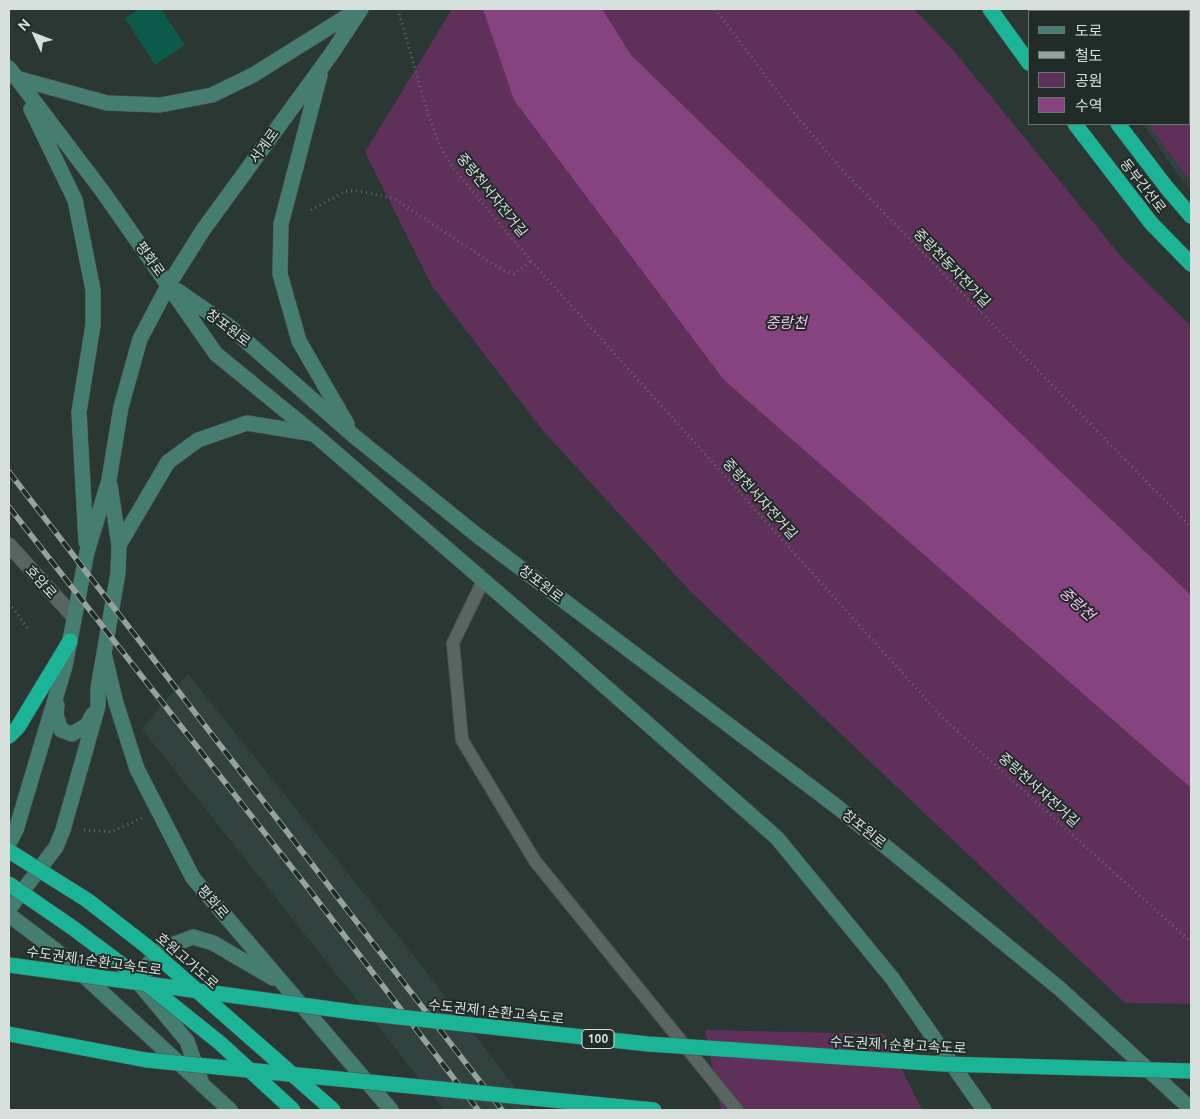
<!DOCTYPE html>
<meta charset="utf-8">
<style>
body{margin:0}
#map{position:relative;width:1200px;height:1119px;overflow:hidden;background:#2b3733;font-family:Ubuntu,"Noto Sans KR",sans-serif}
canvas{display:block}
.frame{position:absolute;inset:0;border:10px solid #d7dfdc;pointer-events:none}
.legend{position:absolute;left:1028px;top:10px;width:162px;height:115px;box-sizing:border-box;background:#212c29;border:1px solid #6a7471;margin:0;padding:6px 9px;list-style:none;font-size:15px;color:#d7dfdc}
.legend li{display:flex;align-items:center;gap:10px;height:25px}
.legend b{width:25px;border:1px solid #6a7471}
.north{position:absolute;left:10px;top:10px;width:50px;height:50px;-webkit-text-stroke:4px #212c29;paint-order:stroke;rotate:313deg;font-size:14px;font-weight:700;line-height:20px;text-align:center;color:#d7dfdc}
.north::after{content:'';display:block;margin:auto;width:18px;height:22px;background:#d7dfdc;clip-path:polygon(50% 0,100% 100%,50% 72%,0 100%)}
</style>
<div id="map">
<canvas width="1200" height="1119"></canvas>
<div class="frame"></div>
<ul class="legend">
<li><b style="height:6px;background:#467d71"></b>도로</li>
<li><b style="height:6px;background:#97a19d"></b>철도</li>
<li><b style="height:14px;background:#5f305a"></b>공원</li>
<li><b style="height:14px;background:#874380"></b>수역</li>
</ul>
<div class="north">N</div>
</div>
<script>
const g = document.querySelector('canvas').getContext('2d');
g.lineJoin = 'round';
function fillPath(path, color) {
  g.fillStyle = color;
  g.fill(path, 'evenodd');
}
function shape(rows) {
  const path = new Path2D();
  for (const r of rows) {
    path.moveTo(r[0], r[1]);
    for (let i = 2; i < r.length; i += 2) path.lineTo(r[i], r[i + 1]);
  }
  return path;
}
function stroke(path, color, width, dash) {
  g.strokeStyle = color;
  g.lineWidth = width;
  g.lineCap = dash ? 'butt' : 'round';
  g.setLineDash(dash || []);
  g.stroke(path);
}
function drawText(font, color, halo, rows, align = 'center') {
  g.font = font + ' Ubuntu,"Noto Sans KR",sans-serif';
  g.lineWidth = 4;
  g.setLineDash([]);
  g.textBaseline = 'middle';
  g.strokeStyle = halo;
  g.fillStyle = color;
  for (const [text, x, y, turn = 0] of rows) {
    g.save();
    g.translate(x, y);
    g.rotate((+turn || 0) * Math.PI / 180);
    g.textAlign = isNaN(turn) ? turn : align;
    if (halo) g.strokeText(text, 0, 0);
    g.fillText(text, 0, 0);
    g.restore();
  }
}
fillPath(shape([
 [1062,9,1191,9,1191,189,1179,176,1143,124,1189,124,1189,11,1064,11],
 [188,674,422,966,532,1110,444,1110,142,729]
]), '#30433e');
fillPath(shape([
 [452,9,914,9,954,51,1124,260,1191,326,1191,1004,1125,1003,691,592,544,432,432,286,365,152],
 [1067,9,1191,9,1191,182,1148,124,1189,124,1189,11,1069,11],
 [705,1030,884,1034,922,1110,721,1110]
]), '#5f305a');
fillPath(shape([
 [483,9,602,9,631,55,1044,456,1191,595,1191,788,724,380,514,100]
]), '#874380');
fillPath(shape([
 [140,9,161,9,185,45,155,65,125,18]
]), '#0e5a4a');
const lane = shape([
 [483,581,453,643,462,740,535,861,737,1110]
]);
const street = shape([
 [9,545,74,617]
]);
const secondary = shape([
 [9,68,103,192,216,354,314,434,548,636,777,838,892,978,984,1110],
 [320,75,281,224,280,274,299,341,347,424],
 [16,78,107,103,160,105,212,95,253,75,357,10],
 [31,109,75,200,93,290,93,325,79,412,86,542],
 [178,291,230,327,354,436,478,536,836,806,1059,988,1191,1109],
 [119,545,168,462,198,440,247,423,314,434],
 [104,654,116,703,137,769,193,878,391,1110],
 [57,705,56,715,61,730,72,734,87,725,93,714],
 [9,843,16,830,65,666,87,552,109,480,121,407,140,339,169,284,203,230,332,53,361,9],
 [9,909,56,847,63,830,98,706,98,688,118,573,119,545,110,485],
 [9,915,58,952,230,1110],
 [202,1084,187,1041,142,987,146,967,161,949,193,937,213,943,273,978]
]);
const highway = shape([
 [990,9,1029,63],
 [1036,9,1037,11],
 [1075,124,1151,223,1191,264],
 [1118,124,1167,188,1191,216],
 [9,736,18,727,70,641]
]);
stroke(lane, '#4a5451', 14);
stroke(street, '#4a5451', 16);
stroke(secondary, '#4a5451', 16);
stroke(highway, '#4a5451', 16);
stroke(shape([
 [398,9,428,114,441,148,454,169,531,261,942,717,1191,942],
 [715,9,789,107,843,171,1191,527],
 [311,210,346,191,359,191,395,199,502,270,514,274,531,261],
 [9,603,28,629],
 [84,830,111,832,142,818]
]), '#616b68', 3, [1, 4]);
stroke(lane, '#586561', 12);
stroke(street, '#586561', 15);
stroke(secondary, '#467d71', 15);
stroke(highway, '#1cb497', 15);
const rail = shape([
 [9,472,502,1110],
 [9,507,311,892,478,1110]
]);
stroke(rail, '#97a19d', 5.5);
stroke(rail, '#212c29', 4, [11]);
const highwayBridge = shape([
 [9,851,87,900,145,945,333,1110],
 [9,884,73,928,129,970,220,1043,293,1110],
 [9,965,353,1012,648,1044,943,1064,1191,1071],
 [9,1034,146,1060,654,1110]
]);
stroke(highwayBridge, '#4a5451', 16, []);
stroke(highwayBridge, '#1cb497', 15);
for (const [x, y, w] of [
 [598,1039,32]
]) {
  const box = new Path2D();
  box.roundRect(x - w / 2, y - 9.5, w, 19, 4);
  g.fillStyle = '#212c29';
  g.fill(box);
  stroke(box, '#d7dfdc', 1);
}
drawText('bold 12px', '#d7dfdc', null, [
 ["100",598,1039]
]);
drawText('14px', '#d7dfdc', '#212c29', [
 ["서계로",264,146,-54],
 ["동부간선로",1143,186,52],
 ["중랑천서자전거길",492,195,51],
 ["평화로",150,259,54],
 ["중랑천동자전거길",952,268,46],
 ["창포원로",228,328,37],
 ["중랑천서자전거길",760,499,48],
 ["호암로",41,582,48],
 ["창포원로",541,584,37],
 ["중랑천서자전거길",1039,790,42],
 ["창포원로",864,829,39],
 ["평화로",213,902,49],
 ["수도권제1순환고속도로",94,961,8],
 ["호원고가도로",187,961,41],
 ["수도권제1순환고속도로",496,1012,6],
 ["수도권제1순환고속도로",898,1045,3]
]);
drawText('italic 15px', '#f9bff1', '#212c29', [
 ["중랑천",786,323],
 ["중랑천",1077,604,42]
]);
</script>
